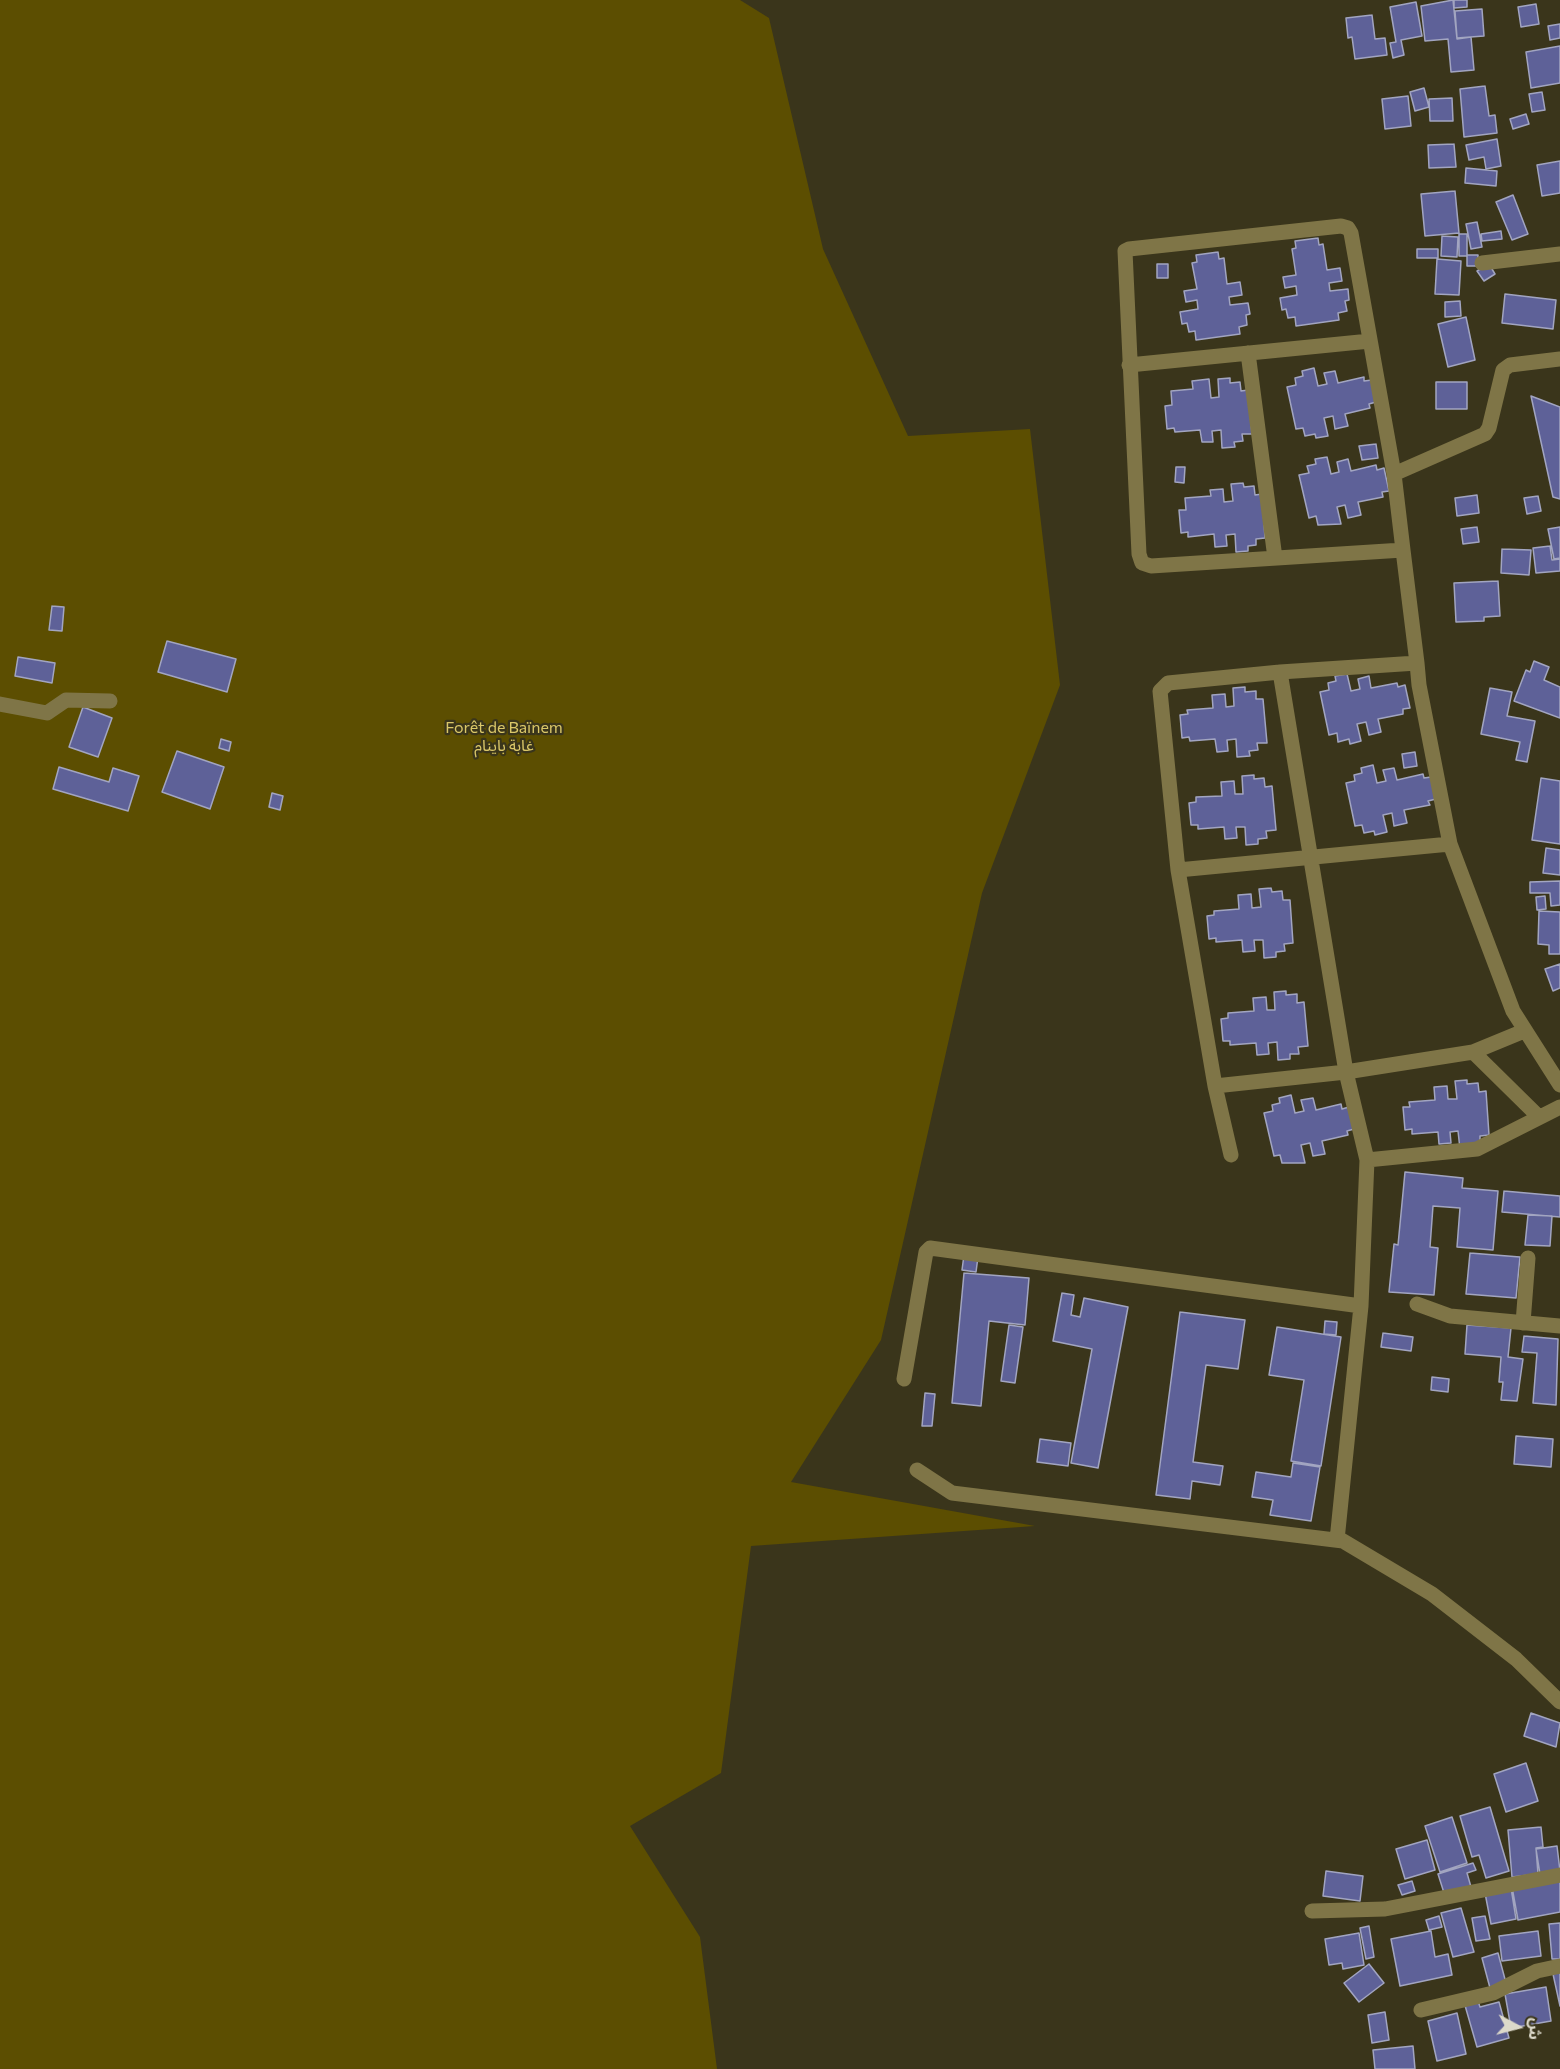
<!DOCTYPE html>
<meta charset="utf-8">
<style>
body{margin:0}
#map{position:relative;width:1560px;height:2069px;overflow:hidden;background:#3a351b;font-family:Commissioner,"Noto Sans Arabic",sans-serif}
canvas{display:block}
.north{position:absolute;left:1488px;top:1997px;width:60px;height:60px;-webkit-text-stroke:4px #3a351b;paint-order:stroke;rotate:97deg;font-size:16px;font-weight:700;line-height:24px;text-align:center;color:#dcd9ca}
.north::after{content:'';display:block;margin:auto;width:21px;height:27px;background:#dcd9ca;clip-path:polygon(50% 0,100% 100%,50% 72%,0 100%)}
</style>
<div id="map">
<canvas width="1560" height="2069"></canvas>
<div class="north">ش</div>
</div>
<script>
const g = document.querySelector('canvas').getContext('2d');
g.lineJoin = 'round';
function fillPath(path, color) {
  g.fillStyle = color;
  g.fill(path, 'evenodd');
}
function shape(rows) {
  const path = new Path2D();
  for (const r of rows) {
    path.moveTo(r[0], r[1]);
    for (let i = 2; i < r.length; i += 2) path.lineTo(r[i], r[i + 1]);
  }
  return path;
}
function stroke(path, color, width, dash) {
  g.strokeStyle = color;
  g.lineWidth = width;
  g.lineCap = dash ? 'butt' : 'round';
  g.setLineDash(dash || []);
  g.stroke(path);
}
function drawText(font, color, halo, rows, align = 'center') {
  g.font = font + ' Commissioner,"Noto Sans Arabic",sans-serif';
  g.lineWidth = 4.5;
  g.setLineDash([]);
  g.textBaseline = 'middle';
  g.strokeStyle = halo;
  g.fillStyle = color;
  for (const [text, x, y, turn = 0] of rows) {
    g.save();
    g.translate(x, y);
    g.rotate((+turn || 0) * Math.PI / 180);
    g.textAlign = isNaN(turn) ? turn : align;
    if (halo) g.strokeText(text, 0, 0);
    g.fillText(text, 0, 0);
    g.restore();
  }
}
fillPath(shape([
 [0,0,740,0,769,18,823,249,908,436,1030,429,1060,685,982,893,881,1340,791,1482,1035,1526,751,1546,721,1773,630,1826,700,1937,717,2069,0,2069]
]), '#5c4e01');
const building = shape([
 [1453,0,1457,39,1471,37,1474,70,1451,72,1448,39,1425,41,1421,6,1453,0],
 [1454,0,1467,0,1467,7,1454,8,1454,0],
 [1416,2,1422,36,1401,40,1404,55,1393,58,1390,43,1396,42,1390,7,1416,2],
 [1536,4,1539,24,1521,27,1518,7,1536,4],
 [1482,9,1484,36,1457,38,1455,11,1482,9],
 [1372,15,1375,39,1385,38,1387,55,1355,59,1352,37,1348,38,1346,18,1372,15],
 [1560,24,1560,38,1550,40,1548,26,1560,24],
 [1560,46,1560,83,1531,88,1526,52,1560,46],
 [1485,86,1489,116,1495,115,1497,133,1464,137,1460,89,1485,86],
 [1424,88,1429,107,1415,111,1410,92,1424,88],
 [1542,92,1545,110,1532,112,1529,94,1542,92],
 [1408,96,1411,126,1385,129,1382,99,1408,96],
 [1452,98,1453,121,1430,121,1429,99,1452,98],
 [1526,114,1529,124,1513,129,1510,119,1526,114],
 [1497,139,1501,166,1486,169,1484,157,1469,160,1466,145,1497,139],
 [1454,144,1456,167,1429,168,1428,145,1454,144],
 [1560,161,1560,193,1542,196,1537,165,1560,161],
 [1466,168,1497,171,1496,186,1465,183,1466,168],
 [1455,191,1459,233,1425,236,1421,194,1455,191],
 [1513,195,1528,234,1512,240,1496,202,1513,195],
 [1477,222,1482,247,1471,249,1466,224,1477,222],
 [1501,231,1502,239,1482,241,1481,234,1501,231],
 [1459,234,1467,234,1467,255,1478,255,1478,266,1467,266,1467,256,1459,256,1459,234],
 [1442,236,1458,237,1457,257,1441,256,1442,236],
 [1318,238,1319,245,1323,244,1327,270,1340,268,1342,281,1329,283,1330,291,1348,289,1349,300,1345,301,1347,311,1338,313,1339,320,1296,326,1295,317,1288,318,1286,309,1282,310,1280,298,1297,295,1296,286,1285,288,1283,277,1296,275,1292,249,1296,248,1295,241,1318,238],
 [1417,249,1438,249,1438,258,1417,258,1417,249],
 [1218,252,1219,259,1224,258,1227,284,1240,282,1242,295,1229,297,1230,305,1248,303,1250,314,1246,315,1247,325,1239,327,1240,334,1196,340,1195,331,1189,332,1187,323,1182,324,1180,312,1198,309,1197,300,1186,302,1184,291,1197,289,1192,263,1197,262,1196,255,1218,252],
 [1437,259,1461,261,1459,295,1435,294,1437,259],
 [1157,264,1168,264,1168,278,1157,278,1157,264],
 [1489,264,1495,274,1484,281,1477,271,1489,264],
 [1505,294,1556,300,1553,329,1502,323,1505,294],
 [1460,301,1461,316,1445,317,1445,302,1460,301],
 [1466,317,1475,360,1448,367,1438,324,1466,317],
 [1314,368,1318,386,1327,384,1324,373,1335,371,1338,383,1364,377,1364,381,1372,380,1376,402,1369,404,1370,408,1345,414,1348,426,1335,429,1333,416,1324,418,1328,436,1316,438,1315,434,1305,436,1303,428,1296,429,1287,387,1296,385,1295,378,1303,376,1302,371,1314,368],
 [1230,378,1230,383,1240,382,1241,391,1248,390,1252,434,1242,434,1243,441,1234,442,1235,447,1222,448,1221,430,1212,431,1213,442,1202,442,1200,430,1175,432,1174,428,1167,429,1165,406,1172,405,1171,391,1193,389,1192,381,1209,379,1211,398,1219,397,1218,379,1230,378],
 [1436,382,1467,382,1467,409,1436,409,1436,382],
 [1531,396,1560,407,1560,499,1553,497,1531,396],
 [1376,444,1378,458,1362,460,1359,446,1376,444],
 [1327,457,1331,474,1339,472,1337,462,1348,459,1351,471,1376,465,1377,470,1384,468,1389,491,1382,492,1383,497,1358,502,1361,515,1348,518,1345,505,1337,507,1341,524,1318,525,1316,516,1309,518,1299,475,1309,473,1307,466,1316,464,1315,459,1327,457],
 [1176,467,1185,467,1184,483,1175,482,1176,467],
 [1243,483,1244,487,1254,486,1255,495,1262,494,1265,538,1256,539,1256,545,1248,546,1248,551,1236,552,1235,534,1226,535,1227,546,1215,547,1214,534,1188,537,1188,532,1181,533,1179,510,1186,510,1185,498,1211,496,1210,490,1223,489,1224,502,1233,501,1231,484,1243,483],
 [1477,495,1479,513,1457,516,1455,498,1477,495],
 [1538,496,1541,511,1527,514,1524,498,1538,496],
 [1477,527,1479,542,1463,544,1461,529,1477,527],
 [1560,527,1560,558,1554,559,1548,529,1560,527],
 [1550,546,1552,560,1560,559,1560,571,1536,573,1533,548,1550,546],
 [1502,549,1531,550,1529,575,1501,573,1502,549],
 [1498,581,1500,616,1484,617,1484,621,1456,622,1454,583,1498,581],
 [52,606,64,607,62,631,49,630,52,606],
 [167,641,236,659,227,692,158,672,167,641],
 [18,657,55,663,52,683,15,676,18,657],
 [1534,661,1549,667,1544,680,1560,687,1560,718,1514,701,1526,670,1530,672,1534,661],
 [1347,674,1351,691,1360,689,1358,679,1369,676,1371,688,1397,683,1398,687,1405,685,1410,708,1403,709,1403,714,1378,719,1381,732,1369,735,1366,722,1357,724,1361,741,1350,744,1349,739,1338,742,1337,733,1329,735,1320,692,1329,690,1328,683,1336,681,1335,676,1347,674],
 [1245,687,1245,692,1256,691,1256,699,1263,699,1267,743,1257,743,1258,750,1249,751,1250,756,1237,757,1236,739,1227,740,1228,751,1217,752,1215,739,1190,741,1189,737,1182,738,1180,715,1188,714,1187,710,1213,708,1212,695,1225,694,1226,707,1234,706,1233,688,1245,687],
 [1490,688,1512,692,1507,716,1535,721,1527,762,1516,760,1520,742,1481,734,1490,688],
 [83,707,112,718,98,757,69,747,83,707],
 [221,739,231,742,229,751,219,748,221,739],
 [177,751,224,767,210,809,162,792,177,751],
 [1415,752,1417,766,1404,768,1402,754,1415,752],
 [1373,765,1377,783,1386,781,1383,770,1394,768,1397,780,1423,774,1424,778,1431,777,1436,799,1428,801,1430,805,1404,810,1407,823,1394,826,1392,813,1383,815,1387,832,1375,835,1374,831,1364,833,1362,825,1355,826,1346,783,1355,781,1354,775,1362,773,1361,768,1373,765],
 [59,767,109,782,113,768,139,776,128,811,53,789,59,767],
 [1254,775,1254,779,1264,778,1265,787,1272,786,1276,830,1266,831,1267,838,1258,839,1258,844,1246,845,1245,827,1236,827,1237,838,1225,839,1224,827,1198,829,1198,825,1191,825,1189,803,1196,802,1196,797,1222,796,1221,782,1234,781,1235,794,1243,794,1242,776,1254,775],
 [1541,778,1560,781,1560,844,1532,840,1541,778],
 [272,793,283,796,280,810,269,807,272,793],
 [1546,848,1560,850,1560,875,1543,873,1546,848],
 [1560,881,1560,905,1551,906,1550,893,1530,893,1530,882,1560,881],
 [1271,888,1272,892,1282,891,1283,900,1290,900,1293,943,1284,944,1285,951,1276,952,1276,957,1264,958,1263,940,1254,940,1255,951,1243,952,1242,940,1216,942,1216,938,1209,939,1207,916,1214,915,1214,911,1239,909,1238,895,1251,894,1252,908,1261,907,1259,889,1271,888],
 [1545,896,1546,909,1537,910,1536,897,1545,896],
 [1539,911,1560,912,1560,954,1549,954,1549,945,1538,944,1539,911],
 [1560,964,1560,988,1553,991,1545,969,1560,964],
 [1286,991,1286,995,1297,994,1297,1003,1304,1002,1308,1046,1298,1047,1299,1054,1290,1054,1290,1059,1278,1060,1277,1042,1268,1043,1269,1054,1257,1055,1256,1043,1230,1045,1230,1041,1223,1041,1221,1019,1228,1018,1228,1013,1254,1011,1253,998,1266,997,1267,1010,1275,1010,1274,992,1286,991],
 [1467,1080,1467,1084,1478,1083,1479,1092,1486,1091,1489,1135,1480,1136,1480,1143,1460,1149,1458,1131,1450,1132,1451,1143,1439,1144,1438,1132,1412,1134,1412,1129,1405,1130,1403,1107,1410,1107,1409,1102,1435,1100,1434,1087,1447,1086,1448,1099,1457,1099,1455,1081,1467,1080],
 [1291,1095,1295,1113,1304,1111,1301,1100,1313,1098,1316,1110,1341,1104,1342,1109,1349,1107,1354,1129,1347,1131,1348,1135,1322,1141,1325,1154,1313,1156,1310,1143,1301,1145,1305,1163,1282,1163,1280,1155,1274,1156,1264,1113,1273,1111,1272,1105,1280,1103,1279,1098,1291,1095],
 [1405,1172,1463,1178,1462,1188,1498,1191,1493,1250,1457,1247,1460,1208,1433,1206,1430,1247,1438,1248,1434,1295,1389,1292,1394,1244,1398,1245,1405,1172],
 [1504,1191,1560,1196,1560,1217,1502,1212,1504,1191],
 [1528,1215,1552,1216,1550,1246,1525,1245,1528,1215],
 [1470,1253,1520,1257,1516,1298,1466,1294,1470,1253],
 [964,1255,978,1257,976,1272,962,1270,964,1255],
 [964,1273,1029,1278,1025,1325,989,1321,981,1406,952,1403,964,1273],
 [1062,1293,1074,1295,1071,1315,1080,1317,1084,1298,1128,1307,1098,1468,1071,1463,1092,1349,1053,1341,1062,1293],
 [1180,1312,1245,1320,1238,1369,1206,1365,1193,1462,1223,1466,1220,1485,1192,1481,1190,1499,1156,1495,1180,1312],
 [1325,1321,1337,1322,1336,1335,1324,1334,1325,1321],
 [1009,1325,1023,1327,1015,1383,1001,1381,1009,1325],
 [1467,1325,1511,1328,1508,1357,1523,1359,1517,1401,1501,1400,1503,1382,1499,1382,1501,1357,1465,1354,1467,1325],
 [1277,1327,1341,1337,1321,1466,1291,1461,1304,1380,1269,1375,1277,1327],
 [1383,1333,1413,1337,1411,1351,1381,1347,1383,1333],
 [1524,1336,1558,1339,1556,1405,1533,1403,1537,1353,1522,1352,1524,1336],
 [1432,1377,1449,1379,1448,1392,1431,1390,1432,1377],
 [925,1393,935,1394,932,1426,922,1426,925,1393],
 [1516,1436,1553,1439,1551,1467,1514,1464,1516,1436],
 [1040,1439,1071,1443,1068,1466,1037,1462,1040,1439],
 [1293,1463,1320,1467,1311,1521,1270,1515,1273,1500,1252,1497,1256,1472,1291,1477,1293,1463],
 [1531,1713,1560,1723,1556,1747,1524,1736,1531,1713],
 [1526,1763,1538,1801,1506,1812,1494,1774,1526,1763],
 [1490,1807,1509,1871,1486,1878,1479,1855,1472,1857,1460,1816,1490,1807],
 [1452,1817,1467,1863,1440,1872,1425,1826,1452,1817],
 [1541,1827,1543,1847,1536,1848,1538,1874,1512,1877,1508,1830,1541,1827],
 [1427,1840,1435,1870,1405,1879,1396,1849,1427,1840],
 [1557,1846,1560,1871,1540,1874,1536,1849,1557,1846],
 [1473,1863,1476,1870,1467,1873,1471,1887,1445,1896,1438,1874,1473,1863],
 [1326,1871,1363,1876,1360,1901,1323,1896,1326,1871],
 [1560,1878,1560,1912,1518,1920,1512,1887,1560,1878],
 [1412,1881,1415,1891,1402,1895,1398,1885,1412,1881],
 [1511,1888,1516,1919,1491,1924,1485,1893,1511,1888],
 [1461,1908,1474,1952,1453,1957,1441,1913,1461,1908],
 [1439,1916,1442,1927,1429,1930,1426,1920,1439,1916],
 [1485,1916,1490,1939,1476,1941,1472,1918,1485,1916],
 [1560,1923,1560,1959,1552,1959,1549,1924,1560,1923],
 [1369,1926,1374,1957,1366,1959,1360,1928,1369,1926],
 [1431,1931,1435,1957,1448,1954,1452,1975,1400,1986,1391,1939,1431,1931],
 [1538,1931,1541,1956,1502,1961,1499,1936,1538,1931],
 [1359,1933,1364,1965,1343,1969,1342,1963,1329,1965,1325,1939,1359,1933],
 [1498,1953,1506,1983,1490,1988,1482,1958,1498,1953],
 [1369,1964,1384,1983,1359,2002,1344,1983,1369,1964],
 [1560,1972,1560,2006,1553,1974,1560,1972],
 [1546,1987,1551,2021,1511,2028,1505,1994,1546,1987],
 [1477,1998,1480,2007,1499,2002,1509,2038,1477,2047,1464,2002,1477,1998],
 [1385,2012,1389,2040,1372,2043,1368,2015,1385,2012],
 [1457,2013,1466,2054,1437,2061,1428,2021,1457,2013],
 [1413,2046,1415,2069,1375,2069,1373,2050,1413,2046]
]);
fillPath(building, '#5e6198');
stroke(building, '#a2a5c1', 1.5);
stroke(shape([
 [1482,263,1560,254],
 [1248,353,1275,558],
 [1129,365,1370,341],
 [1394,474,1485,434,1489,428,1503,370,1510,365,1560,359],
 [1403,550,1151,566,1142,563,1139,554,1125,251,1129,249,1341,226,1348,228,1351,233,1394,474,1403,550,1417,663,1419,685,1450,844,1513,1011,1560,1085],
 [1280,672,1346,1072,1367,1160,1361,1306,1337,1540],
 [0,704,47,713,66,700,110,701],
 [1178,870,1450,844],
 [1473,1052,1539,1117],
 [1215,1086,1346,1072,1473,1052,1524,1031],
 [1231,1155,1215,1086,1178,870,1160,691,1168,683,1280,672,1417,663],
 [1367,1160,1477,1149,1560,1107],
 [1417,1304,1450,1316,1560,1326],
 [1523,1323,1528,1258],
 [904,1379,926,1252,930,1248,1361,1306],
 [917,1470,952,1493,1343,1541,1432,1594,1516,1659,1560,1702],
 [1312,1911,1385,1909,1560,1875],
 [1421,2010,1493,1993,1537,1971,1560,1966]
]), '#7f7547', 15);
drawText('16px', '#dac768', '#3a351b', [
 ["Forêt de Baïnem",504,728],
 ["غابة باينام",504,746]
]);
</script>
